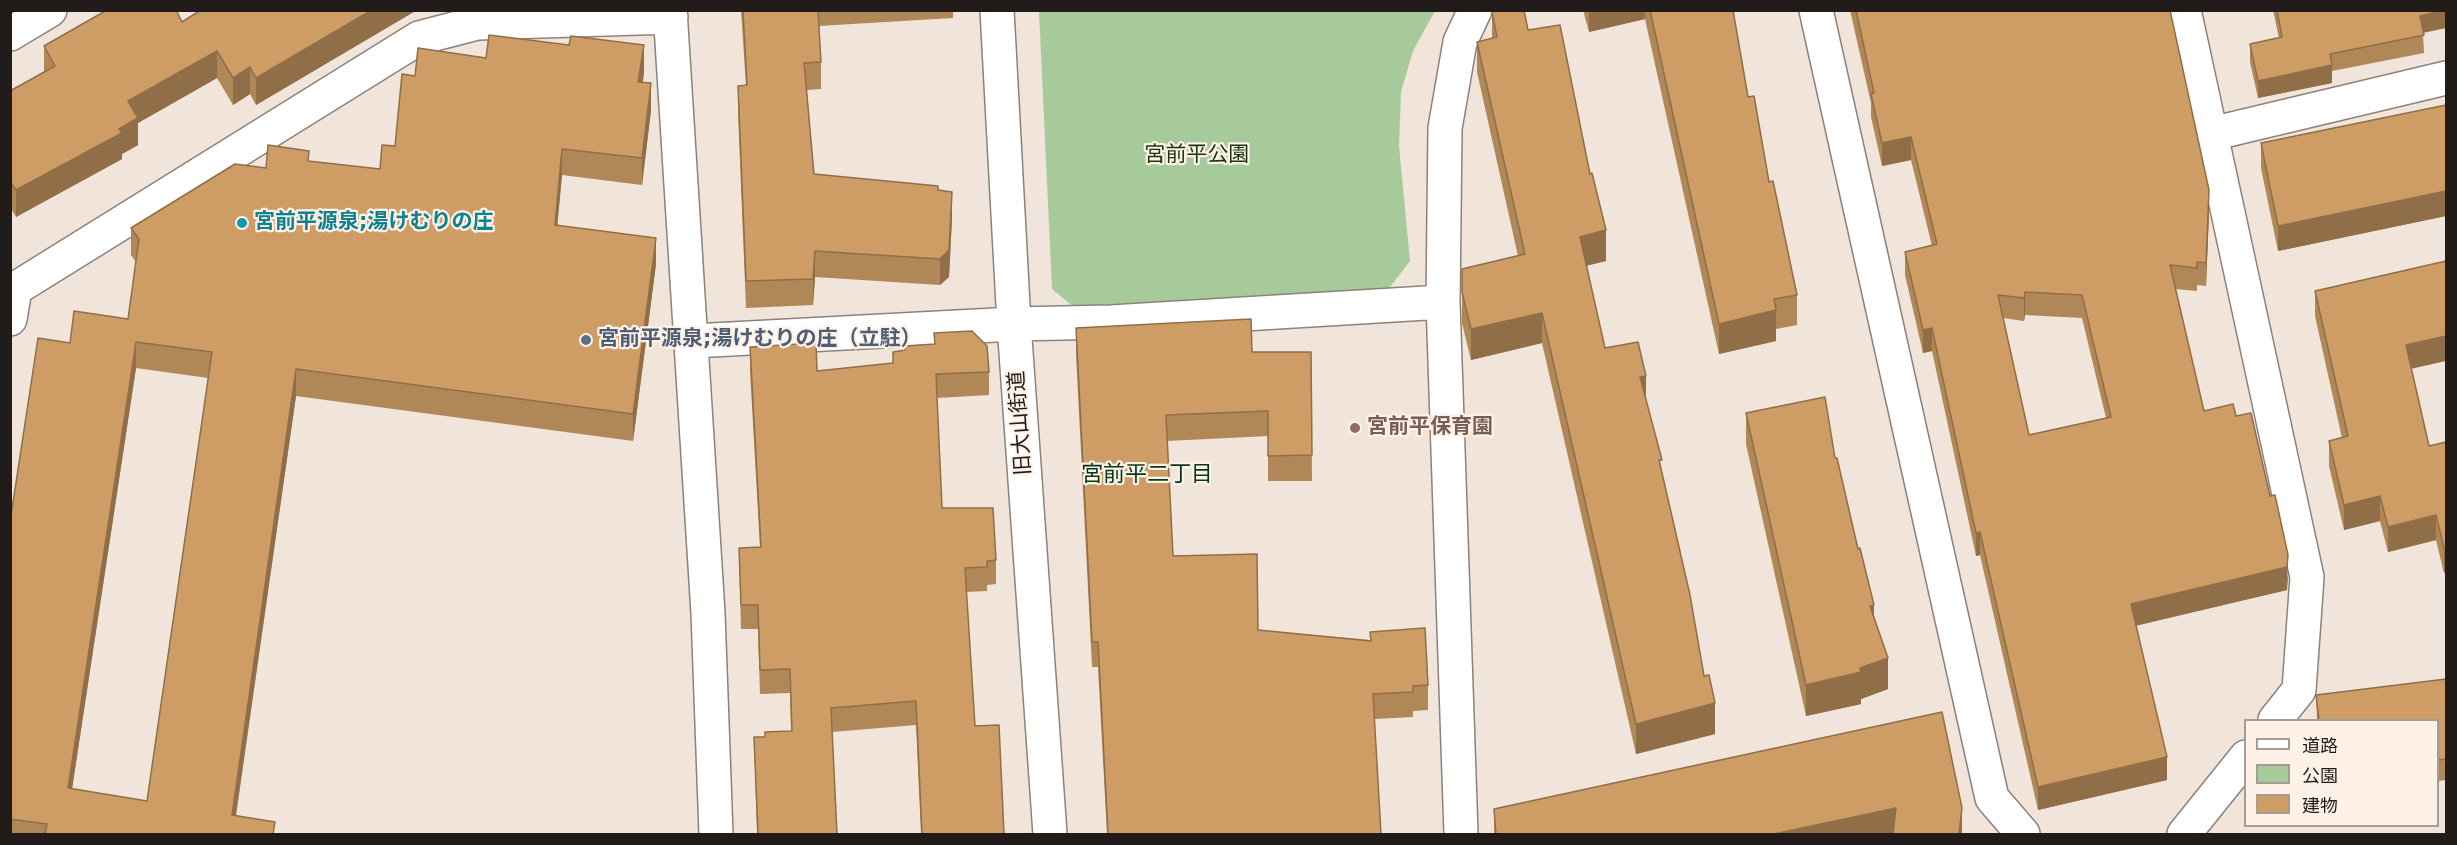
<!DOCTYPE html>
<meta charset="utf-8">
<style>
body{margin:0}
#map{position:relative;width:2457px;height:845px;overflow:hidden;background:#f0e4db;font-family:"DejaVu Sans","Noto Sans JP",sans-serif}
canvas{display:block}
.frame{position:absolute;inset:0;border:12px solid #211c19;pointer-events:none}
.legend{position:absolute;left:2244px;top:719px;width:195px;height:108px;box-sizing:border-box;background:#fdf1e8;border:2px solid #a59c95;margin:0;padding:8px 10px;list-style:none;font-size:18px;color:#211c19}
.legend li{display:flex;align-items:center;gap:12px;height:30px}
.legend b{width:30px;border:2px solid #a59c95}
</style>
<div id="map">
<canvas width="2457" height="845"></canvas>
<div class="frame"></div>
<ul class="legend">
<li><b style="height:8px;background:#fff"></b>道路</li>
<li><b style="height:16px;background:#a7ca9b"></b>公園</li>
<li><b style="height:16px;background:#cd9d65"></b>建物</li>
</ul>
</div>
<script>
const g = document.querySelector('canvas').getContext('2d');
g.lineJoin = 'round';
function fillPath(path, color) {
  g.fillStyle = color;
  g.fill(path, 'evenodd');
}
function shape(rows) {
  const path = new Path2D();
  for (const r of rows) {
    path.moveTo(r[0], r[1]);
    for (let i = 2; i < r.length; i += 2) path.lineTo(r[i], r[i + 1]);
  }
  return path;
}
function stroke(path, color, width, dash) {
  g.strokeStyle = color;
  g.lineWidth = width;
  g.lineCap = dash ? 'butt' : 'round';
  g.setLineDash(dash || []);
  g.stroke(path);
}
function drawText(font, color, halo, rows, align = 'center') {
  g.font = font + ' "DejaVu Sans","Noto Sans JP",sans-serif';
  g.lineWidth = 4.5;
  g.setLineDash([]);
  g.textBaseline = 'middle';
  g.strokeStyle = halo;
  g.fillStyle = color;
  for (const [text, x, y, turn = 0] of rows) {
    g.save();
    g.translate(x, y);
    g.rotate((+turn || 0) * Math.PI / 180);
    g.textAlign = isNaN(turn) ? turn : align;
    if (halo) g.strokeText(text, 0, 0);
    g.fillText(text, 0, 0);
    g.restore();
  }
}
fillPath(shape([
 [1039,11,1435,11,1413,51,1401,92,1399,146,1410,261,1387,291,1075,308,1052,289]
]), '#a7ca9b');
const minor = shape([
 [670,10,708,613,716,834],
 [997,10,1014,324,1050,834],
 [1816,10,1992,798,2023,834],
 [2184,10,2307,577,2299,690,2275,720],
 [10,34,50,10],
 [2211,134,2446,78],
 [10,319,15,289,419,38,477,23,671,17],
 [693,341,1014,324,1111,322,1443,302],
 [1461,834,1443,302,1445,128,1460,42,1475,10],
 [2184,834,2246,757]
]);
stroke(minor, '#8d827a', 36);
stroke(minor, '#fff', 33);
fillPath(shape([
 [417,10,256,105,250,94,233,105,217,78,138,123,138,145,122,154,122,159,16,217,10,207,10,91,44,72,44,46],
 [741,10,953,10,953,18,819,26,821,62,821,89,807,90,814,174,938,190,952,218,949,277,940,285,815,277,813,305,746,308,738,113,738,86,746,86],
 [1583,10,1733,10,1748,97,1797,295,1797,325,1776,329,1776,341,1719,354,1645,19,1589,32],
 [1850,10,2170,10,2209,213,2206,286,2197,285,2197,291,2175,289,2204,411,2236,416,2288,578,2287,590,2136,625,2167,780,2038,810,1980,555,1976,556,1932,351,1923,353,1905,275,1905,252,1932,246,1911,160,1882,166,1871,117,1871,103],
 [2025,315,2082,318,2106,418,2029,435,2003,318,2024,321],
 [2273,10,2446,10,2446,28,2423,33,2424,53,2332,71,2332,83,2258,98,2250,62,2250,44,2279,38],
 [1492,12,1528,30,1606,261,1586,266,1605,348,1646,398,1662,472,1715,734,1636,754,1542,343,1471,360,1462,323,1462,269,1518,256,1477,72,1477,42,1492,38],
 [486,58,644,72,643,82,651,110,642,185,562,175,557,225,656,264,633,441,296,396,236,816,275,834,10,834,10,522,70,343,128,319,136,262,131,255,131,228,309,161,380,169,395,146,415,76],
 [136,368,208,378,147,801,72,789],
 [2445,81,2446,81,2446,216,2278,251,2261,168,2261,143,2445,105],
 [2315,291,2411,369,2429,446,2446,442,2444,573,2436,540,2388,552,2380,521,2344,530,2329,466,2329,441,2342,438,2315,316],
 [1076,328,1252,352,1311,352,1312,481,1268,481,1268,436,1167,441,1173,556,1258,630,1370,640,1370,632,1428,685,1428,710,1413,711,1413,717,1374,719,1381,834,1107,834,1098,667,1092,667,1076,354],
 [934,333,989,372,989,395,937,398,942,508,996,560,996,584,987,585,987,591,966,592,975,726,1004,834,921,834,916,725,832,732,837,834,757,834,754,737,765,737,791,731,790,693,760,694,758,629,741,629,739,548,760,548,750,371,750,347,817,371,893,363,905,350,934,344],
 [1746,413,1835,458,1874,618,1888,689,1861,699,1861,704,1806,716,1746,444],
 [2446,679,2446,780,2438,781,2438,720,2317,720,2316,695],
 [1494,809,1962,834,1494,834]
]), '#b08757');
fillPath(shape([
 [372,10,417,10,256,105,256,78],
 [1589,10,1645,10,1645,19,1589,32],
 [2446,10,2446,28,2420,33,2420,16],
 [644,45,644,72,638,109,638,82],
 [217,51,217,78,138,123,138,145,122,154,122,159,16,217,16,190,119,129,128,101],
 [2332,65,2332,83,2258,98,2258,81],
 [250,67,250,94,233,105,233,78],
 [651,83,651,110,642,185,642,158],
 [1911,137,1911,160,1882,166,1882,143],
 [562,149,562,175,555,251,555,225],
 [2209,190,2209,213,2206,286,2206,263],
 [2446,191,2446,216,2278,251,2278,226],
 [952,192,952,218,949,277,940,285,940,259],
 [1606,230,1606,261,1580,267,1580,237],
 [656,238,656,264,633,441,633,414],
 [815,251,815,277,813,305,813,279],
 [2025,292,2025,315,2024,321,2024,298],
 [1776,310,1776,341,1719,354,1719,324],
 [1542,313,1542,343,1471,360,1471,329],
 [1932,328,1932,351,1923,353,1923,330],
 [2446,336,2446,361,2406,370,2406,345],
 [136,342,136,368,68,815,68,788],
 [296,369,296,396,233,834,232,815],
 [1646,376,1646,406,1640,377],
 [2380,496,2380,521,2344,530,2344,505],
 [2436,515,2436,540,2388,552,2388,527],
 [1980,532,1980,555,1976,556,1976,533],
 [2446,547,2446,572,2444,573,2444,548],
 [2288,555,2287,590,2131,627,2131,604],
 [1874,605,1874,637,1870,606],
 [1888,658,1888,689,1861,699,1861,704,1806,716,1806,685,1860,668],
 [1715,703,1715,734,1636,754,1636,724],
 [2167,757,2167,780,2038,810,2038,787],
 [1896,808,1896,834,1774,834],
 [1962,808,1962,834,1959,834]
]), '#906e47');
const building = shape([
 [107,10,176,10,182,22,201,10,372,10,256,78,250,67,233,78,217,51,128,101,138,118,119,129,122,133,16,190,10,181,10,91,55,66,44,46,107,10],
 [743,10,818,10,821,62,804,63,814,174,938,186,938,190,952,192,949,250,940,259,815,251,813,279,746,281,738,86,747,85,743,10],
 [1500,10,1524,10,1528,30,1560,25,1590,174,1592,173,1606,230,1580,237,1605,348,1638,342,1646,376,1640,377,1662,460,1659,460,1690,595,1704,676,1709,675,1715,703,1636,724,1542,313,1471,329,1462,292,1462,269,1525,254,1477,42,1497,37,1492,12,1500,10],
 [1650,10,1733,10,1748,97,1754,96,1769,182,1773,181,1797,295,1774,299,1776,310,1719,324,1650,10],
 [1856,10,2170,10,2209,190,2206,263,2197,262,2197,268,2170,265,2204,411,2233,404,2236,416,2251,413,2270,496,2275,495,2288,555,2287,567,2131,604,2167,757,2038,787,1980,532,1976,533,1932,328,1923,330,1905,252,1937,244,1911,137,1882,143,1871,94,1874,93,1856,10],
 [2025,292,2082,295,2111,417,2029,435,1998,295,2024,298,2025,292],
 [2277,10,2444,10,2420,16,2424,35,2330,54,2332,65,2258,81,2250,44,2282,37,2277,10],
 [489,35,569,45,571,36,644,45,638,82,651,83,642,158,562,149,555,225,656,238,633,414,296,369,232,815,275,822,273,834,45,834,47,824,10,819,10,522,38,338,70,343,74,311,128,319,139,239,131,228,235,164,266,168,268,145,309,151,308,161,380,169,382,145,395,146,402,74,415,76,418,48,486,58,489,35],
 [136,342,212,352,147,801,68,788,136,342],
 [2446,105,2446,191,2278,226,2261,143,2446,105],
 [2446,261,2446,336,2406,345,2429,446,2446,442,2446,547,2444,548,2436,515,2388,527,2380,496,2344,505,2329,441,2348,436,2315,291,2446,261],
 [1251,319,1252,352,1311,352,1312,455,1268,456,1268,411,1166,415,1173,556,1257,554,1258,630,1371,641,1370,632,1425,628,1428,685,1413,686,1413,692,1373,694,1381,834,1108,834,1098,642,1092,642,1076,328,1251,319],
 [972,331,987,346,989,372,936,374,942,508,993,508,996,560,987,561,987,567,965,568,975,726,999,725,1004,834,922,834,916,701,831,708,837,834,758,834,754,737,765,737,765,732,792,731,790,669,760,670,758,605,741,605,739,548,761,547,750,347,816,343,817,371,893,363,893,352,905,350,905,346,935,344,934,333,972,331],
 [1825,397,1835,458,1837,458,1858,549,1860,548,1874,605,1870,606,1888,658,1860,668,1861,672,1806,685,1746,413,1825,397],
 [2446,679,2446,759,2438,760,2438,720,2319,720,2316,695,2446,679],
 [1942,712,1962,808,1959,834,1893,834,1896,808,1774,834,1496,834,1494,809,1942,712]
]);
fillPath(building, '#cd9d65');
stroke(building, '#906e47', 1.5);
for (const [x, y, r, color] of [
 [242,223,6,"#0f9aa8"],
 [586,340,6,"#5c6f8a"],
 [1355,428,6,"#8d6e63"]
]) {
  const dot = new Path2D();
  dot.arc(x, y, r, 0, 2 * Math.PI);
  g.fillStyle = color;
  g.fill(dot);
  stroke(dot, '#fdf1e8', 2);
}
drawText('21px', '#18350d', '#fdf1e8', [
 ["宮前平公園",1197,156]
]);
drawText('bold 21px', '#0d838f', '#fdf1e8', [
 ["宮前平源泉;湯けむりの庄",254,223]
], 'left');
drawText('bold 21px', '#4e5e75', '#fdf1e8', [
 ["宮前平源泉;湯けむりの庄（立駐）",598,340]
], 'left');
drawText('21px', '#211c19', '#fdf1e8', [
 ["旧大山街道",1021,423,-94]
]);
drawText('bold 21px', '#785e54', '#fdf1e8', [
 ["宮前平保育園",1367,428]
], 'left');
drawText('22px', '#003818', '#fdf1e8', [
 ["宮前平二丁目",1147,475]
]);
</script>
